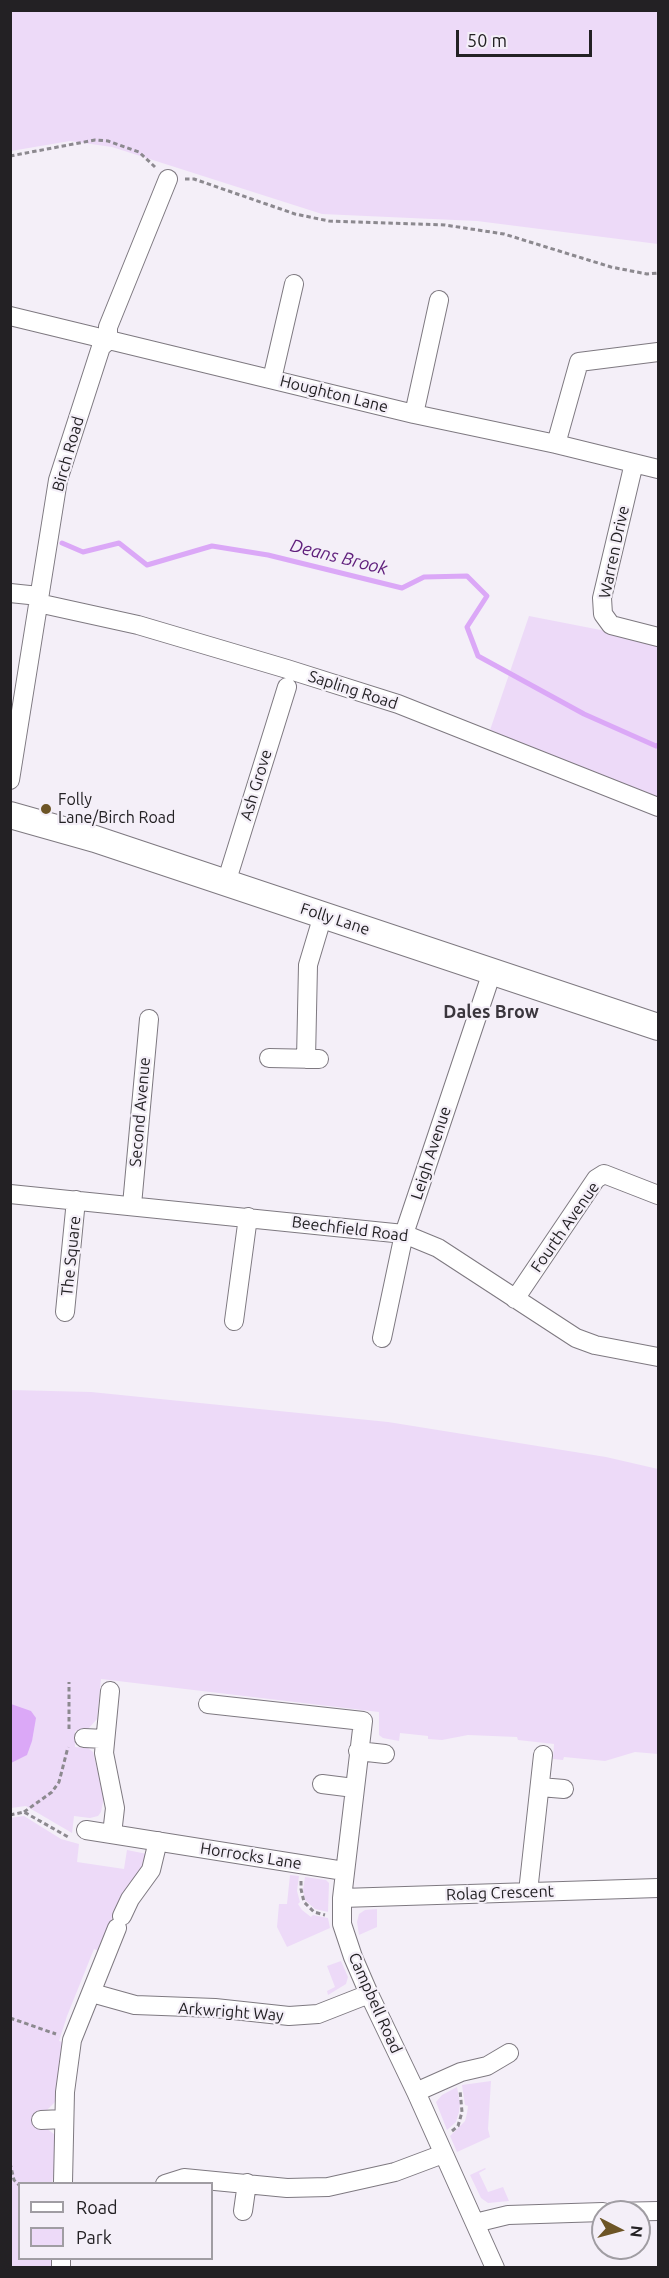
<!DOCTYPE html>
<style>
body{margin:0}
#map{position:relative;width:669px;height:2278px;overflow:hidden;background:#f4eff8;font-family:Ubuntu,sans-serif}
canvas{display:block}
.frame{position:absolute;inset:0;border:12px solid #232124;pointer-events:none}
.legend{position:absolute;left:18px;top:2182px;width:195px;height:78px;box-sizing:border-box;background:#f4eff8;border:2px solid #a09da3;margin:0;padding:8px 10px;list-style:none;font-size:18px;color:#232124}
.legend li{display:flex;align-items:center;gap:12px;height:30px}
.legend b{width:30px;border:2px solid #a09da3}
.north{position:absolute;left:591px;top:2200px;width:60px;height:60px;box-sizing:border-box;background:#f4eff8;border:2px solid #a09da3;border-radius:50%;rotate:96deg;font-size:16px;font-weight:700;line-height:24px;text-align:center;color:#232124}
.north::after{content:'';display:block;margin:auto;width:21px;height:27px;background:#6d5526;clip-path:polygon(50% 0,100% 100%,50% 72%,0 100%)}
.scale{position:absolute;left:456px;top:30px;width:136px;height:27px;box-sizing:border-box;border:3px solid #232124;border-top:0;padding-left:8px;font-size:18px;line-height:21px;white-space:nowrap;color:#232124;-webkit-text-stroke:4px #f4eff8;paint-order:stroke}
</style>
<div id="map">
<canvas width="669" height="2278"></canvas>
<div class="frame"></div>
<ul class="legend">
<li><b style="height:8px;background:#fff"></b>Road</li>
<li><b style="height:16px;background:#eddaf8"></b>Park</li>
</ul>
<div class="north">N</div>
<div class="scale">50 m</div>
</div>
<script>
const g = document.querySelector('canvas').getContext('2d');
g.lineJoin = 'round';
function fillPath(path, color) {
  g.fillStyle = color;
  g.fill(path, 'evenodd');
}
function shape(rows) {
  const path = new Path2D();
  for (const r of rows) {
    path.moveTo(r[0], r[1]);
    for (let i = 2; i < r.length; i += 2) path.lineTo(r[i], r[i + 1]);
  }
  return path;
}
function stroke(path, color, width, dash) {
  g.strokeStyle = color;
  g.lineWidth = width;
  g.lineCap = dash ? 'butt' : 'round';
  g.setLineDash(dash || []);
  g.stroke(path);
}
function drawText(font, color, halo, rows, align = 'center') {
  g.font = font + ' Ubuntu,sans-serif';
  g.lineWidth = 4.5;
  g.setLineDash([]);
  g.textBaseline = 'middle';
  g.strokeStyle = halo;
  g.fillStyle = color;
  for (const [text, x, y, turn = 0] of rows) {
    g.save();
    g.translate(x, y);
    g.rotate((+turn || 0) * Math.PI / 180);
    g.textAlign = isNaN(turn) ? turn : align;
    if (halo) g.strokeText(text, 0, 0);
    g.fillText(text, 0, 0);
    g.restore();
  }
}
fillPath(shape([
 [11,10,658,11,658,244,477,221,322,214,112,147,70,141,11,151],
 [529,616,611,632,658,644,658,798,489,733],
 [11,1390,91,1392,388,1422,606,1457,658,1469,658,1754,635,1752,605,1761,564,1757,563,1760,553,1759,554,1744,518,1740,517,1737,468,1735,442,1740,428,1739,428,1736,400,1733,399,1741,383,1738,379,1735,379,1712,101,1679,97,1719,88,1729,75,1731,75,1747,88,1748,93,1752,104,1797,101,1812,98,1816,90,1818,74,1816,72,1833,26,1806,11,1808],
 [24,1816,61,1839,79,1844,77,1862,124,1869,127,1850,147,1854,138,1875,121,1895,99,1951,94,1949,67,2016,59,2041,63,2042,60,2061,57,2100,47,2110,35,2112,35,2126,45,2127,55,2135,57,2152,52,2183,20,2184,20,2258,51,2259,52,2267,11,2267,10,1818],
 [290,1875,299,1876,297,1891,300,1902,298,1904,302,1910,311,1917,313,1915,328,1918,330,1928,287,1947,277,1927,279,1904,287,1904],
 [305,1877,326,1880,329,1883,328,1912,315,1909,305,1900,303,1890],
 [377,1909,377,1927,359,1935,357,1922,359,1914,365,1910],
 [341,1961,348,1977,346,1984,328,1995,327,1991,335,1987,327,1966],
 [491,2081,488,2129,490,2137,457,2152,450,2136,465,2121,467,2113,468,2106,465,2105,462,2085],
 [457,2087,460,2103,459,2112,456,2122,447,2130,436,2102,442,2095],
 [485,2168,486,2169,479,2173,488,2192,503,2187,509,2201,488,2203,481,2198,470,2175]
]), '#eddaf8');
fillPath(shape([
 [11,1704,31,1711,36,1718,32,1741,27,1755,11,1763]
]), '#dba8f7');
stroke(shape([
 [62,543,83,552,119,543,147,565,212,546,268,555,402,588,424,577,467,576,487,596,467,627,478,656,584,714,656,746,658,745]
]), '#dba8f7', 5);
const street = shape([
 [10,316,414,414,556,444,658,469],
 [108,341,108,327,168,179],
 [272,379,294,284],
 [414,414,439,300],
 [556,444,579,362,658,352],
 [634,463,602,598,603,614,611,625,658,637],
 [10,593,39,596],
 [38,603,138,625,287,669,398,704,658,807],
 [10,780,58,480,101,347,108,341],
 [226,883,287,687],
 [269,1058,319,1059],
 [306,1059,308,965,323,915],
 [10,1194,404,1234,438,1248,576,1338,595,1345,658,1357],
 [132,1205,149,1019],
 [515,1299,596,1179,604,1174,658,1195],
 [65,1312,76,1200],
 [234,1321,248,1217],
 [382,1338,404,1234,492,972],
 [110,1691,104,1753,115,1808,112,1834],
 [208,1704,363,1721,342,1898,342,1924,353,1957,369,1994,416,2092,495,2268],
 [84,1738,105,1739],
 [358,1751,385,1754],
 [322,1784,354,1788],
 [540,1787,564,1789],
 [86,1830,344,1871],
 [528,1892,543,1755],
 [342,1898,658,1888],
 [122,1916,130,1899,151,1870,158,1841],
 [92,1993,135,2005,215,2008,289,2016,318,2014,369,1994],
 [416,2092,461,2072,487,2066,509,2053],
 [41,2120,64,2119],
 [63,2182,65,2092,72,2040,117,1928],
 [165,2184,184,2178,287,2188,328,2187,395,2172,443,2154],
 [243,2211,247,2183],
 [612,2212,658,2211],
 [475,2223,508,2215,603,2212],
 [61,2268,61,2258]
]);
const secondary = shape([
 [10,815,95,839,658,1027]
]);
stroke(street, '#7e7980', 20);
stroke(secondary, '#7e7980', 28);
stroke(shape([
 [10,156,95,140,108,141,139,152,155,167],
 [185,179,194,179,295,214,329,221,445,225,504,234,611,267,647,274,658,273],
 [69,1729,69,1682],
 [24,1812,52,1792,59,1782,68,1747],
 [10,1815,24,1812,70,1838],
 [301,1881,301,1889,304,1902,314,1912,325,1915],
 [10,2018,56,2034],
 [452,2131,458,2126,462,2112,460,2090],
 [10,2163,14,2180,20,2186]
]), '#8c898f', 3, [4.5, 3]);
stroke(street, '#fff', 18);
stroke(secondary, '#fff', 26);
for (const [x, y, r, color] of [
 [46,809,6,"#6d5526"]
]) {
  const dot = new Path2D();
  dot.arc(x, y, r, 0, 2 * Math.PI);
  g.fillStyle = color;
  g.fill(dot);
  stroke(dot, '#f4eff8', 2);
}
drawText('16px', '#232124', '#f4eff8', [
 ["Houghton Lane",334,394,14],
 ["Birch Road",68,454,-74],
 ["Warren Drive",614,552,-78],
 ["Sapling Road",353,690,18],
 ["Ash Grove",256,785,-73],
 ["Folly Lane",335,919,18],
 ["Second Avenue",140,1112,-85],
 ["Leigh Avenue",431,1153,-72],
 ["Fourth Avenue",565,1227,-55],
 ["Beechfield Road",350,1229,7],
 ["The Square",71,1256,-84],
 ["Horrocks Lane",251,1856,9],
 ["Rolag Crescent",500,1893,-2],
 ["Campbell Road",375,2003,66],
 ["Arkwright Way",231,2012,4]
]);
drawText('16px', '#232124', '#f4eff8', [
 ["Folly",58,800],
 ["Lane/Birch Road",58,818]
], 'left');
drawText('italic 18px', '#61217d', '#f4eff8', [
 ["Deans Brook",339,557,14]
]);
drawText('bold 18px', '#3a363d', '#f4eff8', [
 ["Dales Brow",491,1012]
]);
</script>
